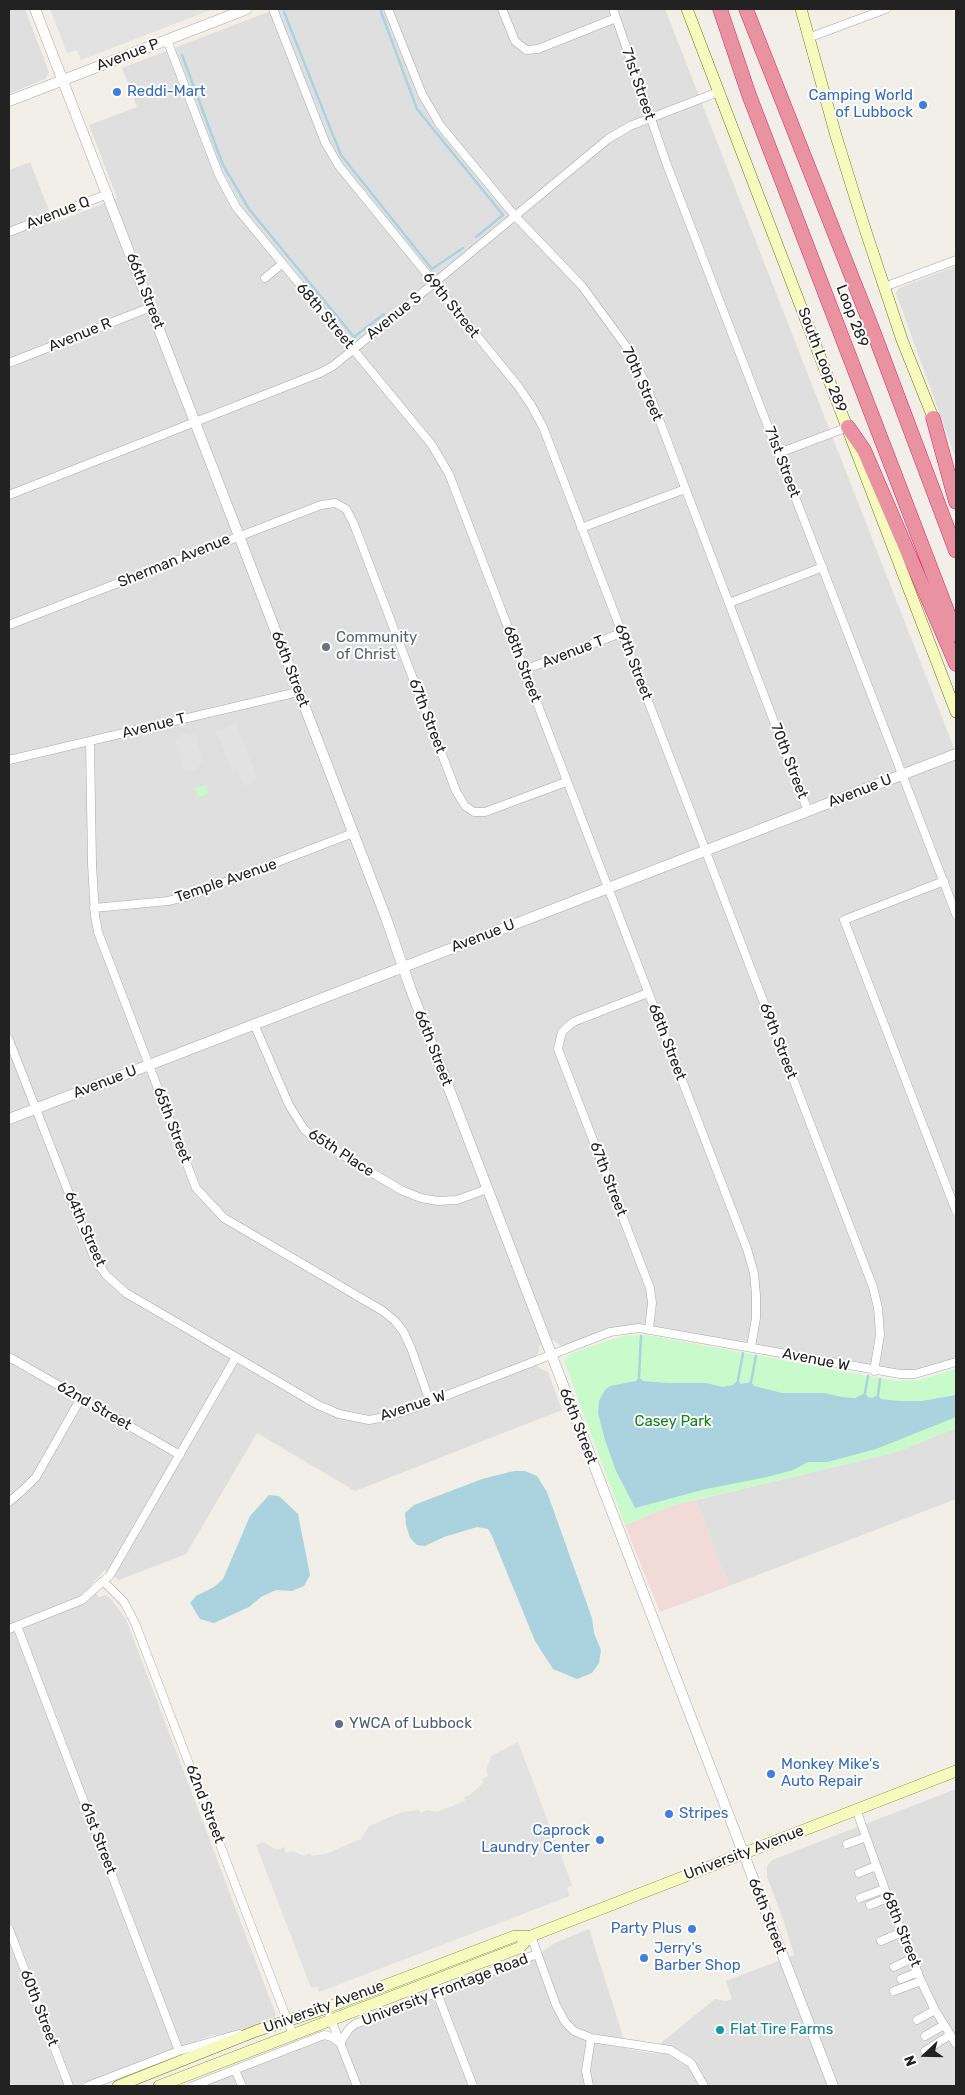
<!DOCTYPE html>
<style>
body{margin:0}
#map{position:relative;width:965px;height:2095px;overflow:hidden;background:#f2efe9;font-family:Rubik,sans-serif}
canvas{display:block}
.frame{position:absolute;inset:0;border:10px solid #222;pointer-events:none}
.north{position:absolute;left:900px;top:2030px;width:50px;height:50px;-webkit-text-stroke:4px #fff;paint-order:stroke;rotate:249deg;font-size:14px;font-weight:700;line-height:20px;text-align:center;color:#222}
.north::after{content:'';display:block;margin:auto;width:18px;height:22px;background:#222;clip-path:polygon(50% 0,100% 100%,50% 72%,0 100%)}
</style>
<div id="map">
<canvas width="965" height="2095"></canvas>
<div class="frame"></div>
<div class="north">N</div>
</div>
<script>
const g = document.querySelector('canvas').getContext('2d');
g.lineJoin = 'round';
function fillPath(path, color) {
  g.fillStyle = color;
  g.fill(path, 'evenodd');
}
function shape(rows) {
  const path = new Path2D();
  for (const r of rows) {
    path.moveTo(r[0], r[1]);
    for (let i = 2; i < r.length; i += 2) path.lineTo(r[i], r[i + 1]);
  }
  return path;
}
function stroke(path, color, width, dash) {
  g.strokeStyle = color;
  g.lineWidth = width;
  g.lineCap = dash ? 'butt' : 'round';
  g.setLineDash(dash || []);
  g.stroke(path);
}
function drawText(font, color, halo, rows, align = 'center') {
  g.font = font + ' Rubik,sans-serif';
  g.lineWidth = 4;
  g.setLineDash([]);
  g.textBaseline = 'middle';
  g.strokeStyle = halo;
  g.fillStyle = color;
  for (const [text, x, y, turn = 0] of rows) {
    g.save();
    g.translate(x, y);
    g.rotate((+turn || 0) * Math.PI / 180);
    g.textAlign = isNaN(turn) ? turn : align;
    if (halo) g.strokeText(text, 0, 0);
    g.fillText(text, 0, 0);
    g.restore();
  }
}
fillPath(shape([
 [9,9,25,9,49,72,45,79,9,94],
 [276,9,665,9,956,753,956,1359,911,1372,866,1366,652,1327,603,1332,563,1346,559,1345,554,1340,539,1346,539,1352,535,1357,539,1368,548,1372,562,1410,355,1491,257,1433,186,1554,119,1580,105,1570,90,1586,99,1597,106,1595,110,1598,126,1619,276,2015,272,2021,236,2034,213,2035,81,2086,9,2086,9,170,30,162,54,223,117,198,89,125,137,107,122,68],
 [956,266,956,459,896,293,899,288],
 [956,1428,956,1499,729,1586,696,1500,897,1452],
 [956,1789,956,2086,204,2086,527,1962,555,1943,589,1929,627,2049,657,2054,662,2042,715,1999,726,2001,732,1999,726,1981,794,1955,784,1922,767,1877,767,1866,772,1860]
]), '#e0dfdf');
fillPath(shape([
 [696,1500,729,1586,660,1612,625,1525,673,1505]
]), '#f2dad9');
fillPath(shape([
 [206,785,208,794,198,797,195,788],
 [647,1335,896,1381,919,1380,956,1369,956,1428,897,1452,673,1505,625,1525,564,1361,570,1354,609,1340,624,1336]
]), '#c8facc');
fillPath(shape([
 [50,9,213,9,81,60,77,50,67,53],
 [236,723,257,777,252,779,253,783,244,786,238,770,232,773,216,731],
 [187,733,188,736,195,734,204,764,198,766,199,769,189,772,188,769,183,770,175,740,180,738,180,735],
 [518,1742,572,1885,567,1888,570,1896,319,1992,317,1986,311,1988,256,1845,263,1842,277,1850,284,1847,286,1853,292,1851,304,1856,310,1853,312,1856,328,1853,361,1839,369,1826,390,1817,403,1812,419,1810,420,1813,427,1810,437,1812,465,1801,464,1797,470,1795,483,1783,482,1779,488,1776,486,1770,491,1756]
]), '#e2e2e2');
fillPath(shape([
 [639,1377,643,1381,668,1383,706,1383,723,1387,733,1385,738,1380,741,1384,751,1382,754,1386,782,1393,824,1393,842,1397,855,1398,865,1393,868,1397,872,1398,878,1395,881,1399,899,1401,922,1401,956,1395,956,1417,876,1449,827,1462,808,1462,793,1470,767,1477,706,1489,635,1508,616,1471,605,1440,598,1413,599,1401,605,1390,610,1386,636,1381],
 [514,1471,525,1471,537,1476,547,1492,592,1618,594,1633,601,1650,599,1663,592,1673,577,1679,553,1669,535,1641,492,1536,488,1529,477,1527,444,1537,425,1546,417,1545,410,1538,406,1525,405,1513,414,1505,482,1479],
 [269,1495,279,1496,298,1514,310,1575,304,1586,292,1591,276,1590,261,1597,249,1607,214,1623,200,1619,190,1603,196,1596,214,1587,223,1579,250,1516]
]), '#aad3df');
stroke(shape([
 [380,9,417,109,503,215,476,237],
 [284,12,341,155,432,269,463,248],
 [182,55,223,165,249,209,354,337,384,314],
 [639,1377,641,1336],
 [738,1380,743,1353],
 [751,1382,756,1356],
 [865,1393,868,1376],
 [878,1395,880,1379]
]), '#aad3df', 2.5);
const minor = shape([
 [273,9,325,142,339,166,518,386,531,405,543,427,873,1287,878,1308,880,1335,874,1371],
 [388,9,422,94,440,125,515,216,582,286,631,353,646,385,808,811],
 [502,9,515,41,526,50,538,49,616,18],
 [613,9,667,165,956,914],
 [808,38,886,9],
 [167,40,219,175,236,207,432,445,449,474,747,1249,754,1273,756,1295,756,1318,751,1347],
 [9,232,108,194],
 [265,278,282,264],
 [884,287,956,260],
 [9,363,151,307],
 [779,453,848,427],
 [9,495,320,373,333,366,393,317,608,139,630,126,718,92],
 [581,528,685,489],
 [729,603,823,567],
 [9,625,321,505,335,503,346,509,353,522,456,791,465,806,474,812,485,812,566,782],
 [524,670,621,633],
 [90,742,92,864,95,916,98,932,196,1188,224,1218,383,1311,395,1321,403,1331,411,1348,430,1402],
 [9,760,298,692],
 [944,881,844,920,956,1211],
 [94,908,168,901,189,896,353,833],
 [648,993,573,1022,562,1032,558,1049,650,1288,652,1303,649,1329],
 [254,1024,289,1105,304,1129,314,1138,401,1190,421,1198,438,1201,457,1200,487,1189],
 [9,1040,82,1227,94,1257,106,1275,126,1293,318,1405,339,1414,369,1420,385,1417,414,1408,610,1332,639,1328,900,1374,915,1374,956,1362],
 [9,1357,180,1455],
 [9,1502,24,1489,36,1477,81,1398],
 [103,1581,124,1602,135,1623,293,2035],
 [17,1626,179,2051],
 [9,1629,82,1600,110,1575,236,1357],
 [856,1809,888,1898,921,1981,935,2010,956,2044],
 [847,1844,866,1837],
 [859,1873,876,1866],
 [860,1898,884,1889],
 [870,1905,888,1898],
 [9,1929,69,2086],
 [531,1936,556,2005,565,2022,574,2031,591,2038,586,2071,589,2086],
 [881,1941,902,1932],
 [894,1967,913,1958],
 [901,1979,918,1972],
 [894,1991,921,1981],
 [437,1993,473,2086],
 [330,2017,357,2086],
 [917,2020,935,2010],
 [925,2036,944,2025],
 [591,2038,670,2050,691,2063,704,2086],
 [925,2051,950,2035],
 [235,2070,242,2086],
 [88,2086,179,2051,239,2034],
 [193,2086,324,2035,332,2037,340,2043,349,2029,355,2024,537,1954]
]);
const tertiary = shape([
 [35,9,239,536,386,918,411,990,833,2086],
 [9,101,247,9],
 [9,1119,956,754]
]);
const secondary = shape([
 [687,9,956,712],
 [801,9,836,136,865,229,902,340,936,425],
 [118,2086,256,2031,326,2008,515,1936,531,1936,956,1771],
 [159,2086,519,1948,531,1936]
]);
const motorway = shape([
 [720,9,749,95,956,634],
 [746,9,872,328,956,551],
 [933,418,956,502],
 [848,427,864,450,956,664]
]);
stroke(minor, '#a9a9a9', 9);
stroke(tertiary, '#a9a9a9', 11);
stroke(secondary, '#707d05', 12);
stroke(motorway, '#dc2a67', 15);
stroke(minor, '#fff', 8);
stroke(tertiary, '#fff', 10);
stroke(secondary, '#f7fabf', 11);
stroke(motorway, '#e892a2', 14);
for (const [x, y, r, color] of [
 [117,92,5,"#3f7fe0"],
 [923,105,5,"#3f7fe0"],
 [326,647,5,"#6b7280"],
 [339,1724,5,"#5c6f8a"],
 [771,1774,5,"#3f7fe0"],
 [669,1814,5,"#3f7fe0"],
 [600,1840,5,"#3f7fe0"],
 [692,1929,5,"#3f7fe0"],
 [644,1958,5,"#3f7fe0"],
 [720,2030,5,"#0f9aa8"]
]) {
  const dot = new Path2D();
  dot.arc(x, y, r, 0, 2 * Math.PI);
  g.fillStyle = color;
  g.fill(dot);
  stroke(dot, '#fff', 2);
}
drawText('15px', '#222', '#fff', [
 ["Avenue P",128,55,-21],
 ["71st Street",638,84,71],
 ["Avenue Q",58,213,-21],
 ["66th Street",145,291,69],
 ["69th Street",451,305,51],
 ["68th Street",325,316,50],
 ["Avenue S",394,316,-39],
 ["Loop 289",852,316,69],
 ["Avenue R",80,335,-22],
 ["South Loop 289",822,360,69],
 ["70th Street",642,384,66],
 ["71st Street",782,462,69],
 ["Sherman Avenue",174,561,-22],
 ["Avenue T",573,652,-21],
 ["69th Street",633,662,69],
 ["68th Street",522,664,69],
 ["66th Street",290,669,69],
 ["67th Street",427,716,69],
 ["Avenue T",154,726,-14],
 ["70th Street",789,761,69],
 ["Avenue U",860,791,-21],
 ["Temple Avenue",226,881,-19],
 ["Avenue U",483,936,-21],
 ["69th Street",778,1041,69],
 ["68th Street",667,1042,69],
 ["66th Street",433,1048,69],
 ["Avenue U",105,1082,-21],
 ["65th Street",172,1125,69],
 ["65th Place",341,1153,33],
 ["67th Street",608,1179,69],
 ["64th Street",85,1229,66],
 ["Avenue W",816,1360,11],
 ["62nd Street",94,1406,30],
 ["Avenue W",413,1406,-18],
 ["66th Street",578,1426,69],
 ["62nd Street",205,1804,69],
 ["61st Street",98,1838,69],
 ["University Avenue",744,1853,-21],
 ["66th Street",767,1916,69],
 ["68th Street",901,1929,68],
 ["University Frontage Road",445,1990,-21],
 ["University Avenue",324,2007,-20],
 ["60th Street",39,2008,69]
]);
drawText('15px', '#366cbe', '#fff', [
 ["Reddi-Mart",127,92],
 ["Camping World",913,96,"right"],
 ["of Lubbock",913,113,"right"],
 ["Monkey Mike's",781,1765],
 ["Auto Repair",781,1782],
 ["Stripes",679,1814],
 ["Caprock",590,1831,"right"],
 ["Laundry Center",590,1848,"right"],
 ["Party Plus",682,1929,"right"],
 ["Jerry's",654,1949],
 ["Barber Shop",654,1966]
], 'left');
drawText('15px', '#5b616d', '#fff', [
 ["Community",336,638],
 ["of Christ",336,655]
], 'left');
drawText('15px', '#0c8416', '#fff', [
 ["Casey Park",673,1422]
]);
drawText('15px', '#4e5e75', '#fff', [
 ["YWCA of Lubbock",349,1724]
], 'left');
drawText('15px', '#0d838f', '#fff', [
 ["Flat Tire Farms",730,2030]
], 'left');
</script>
